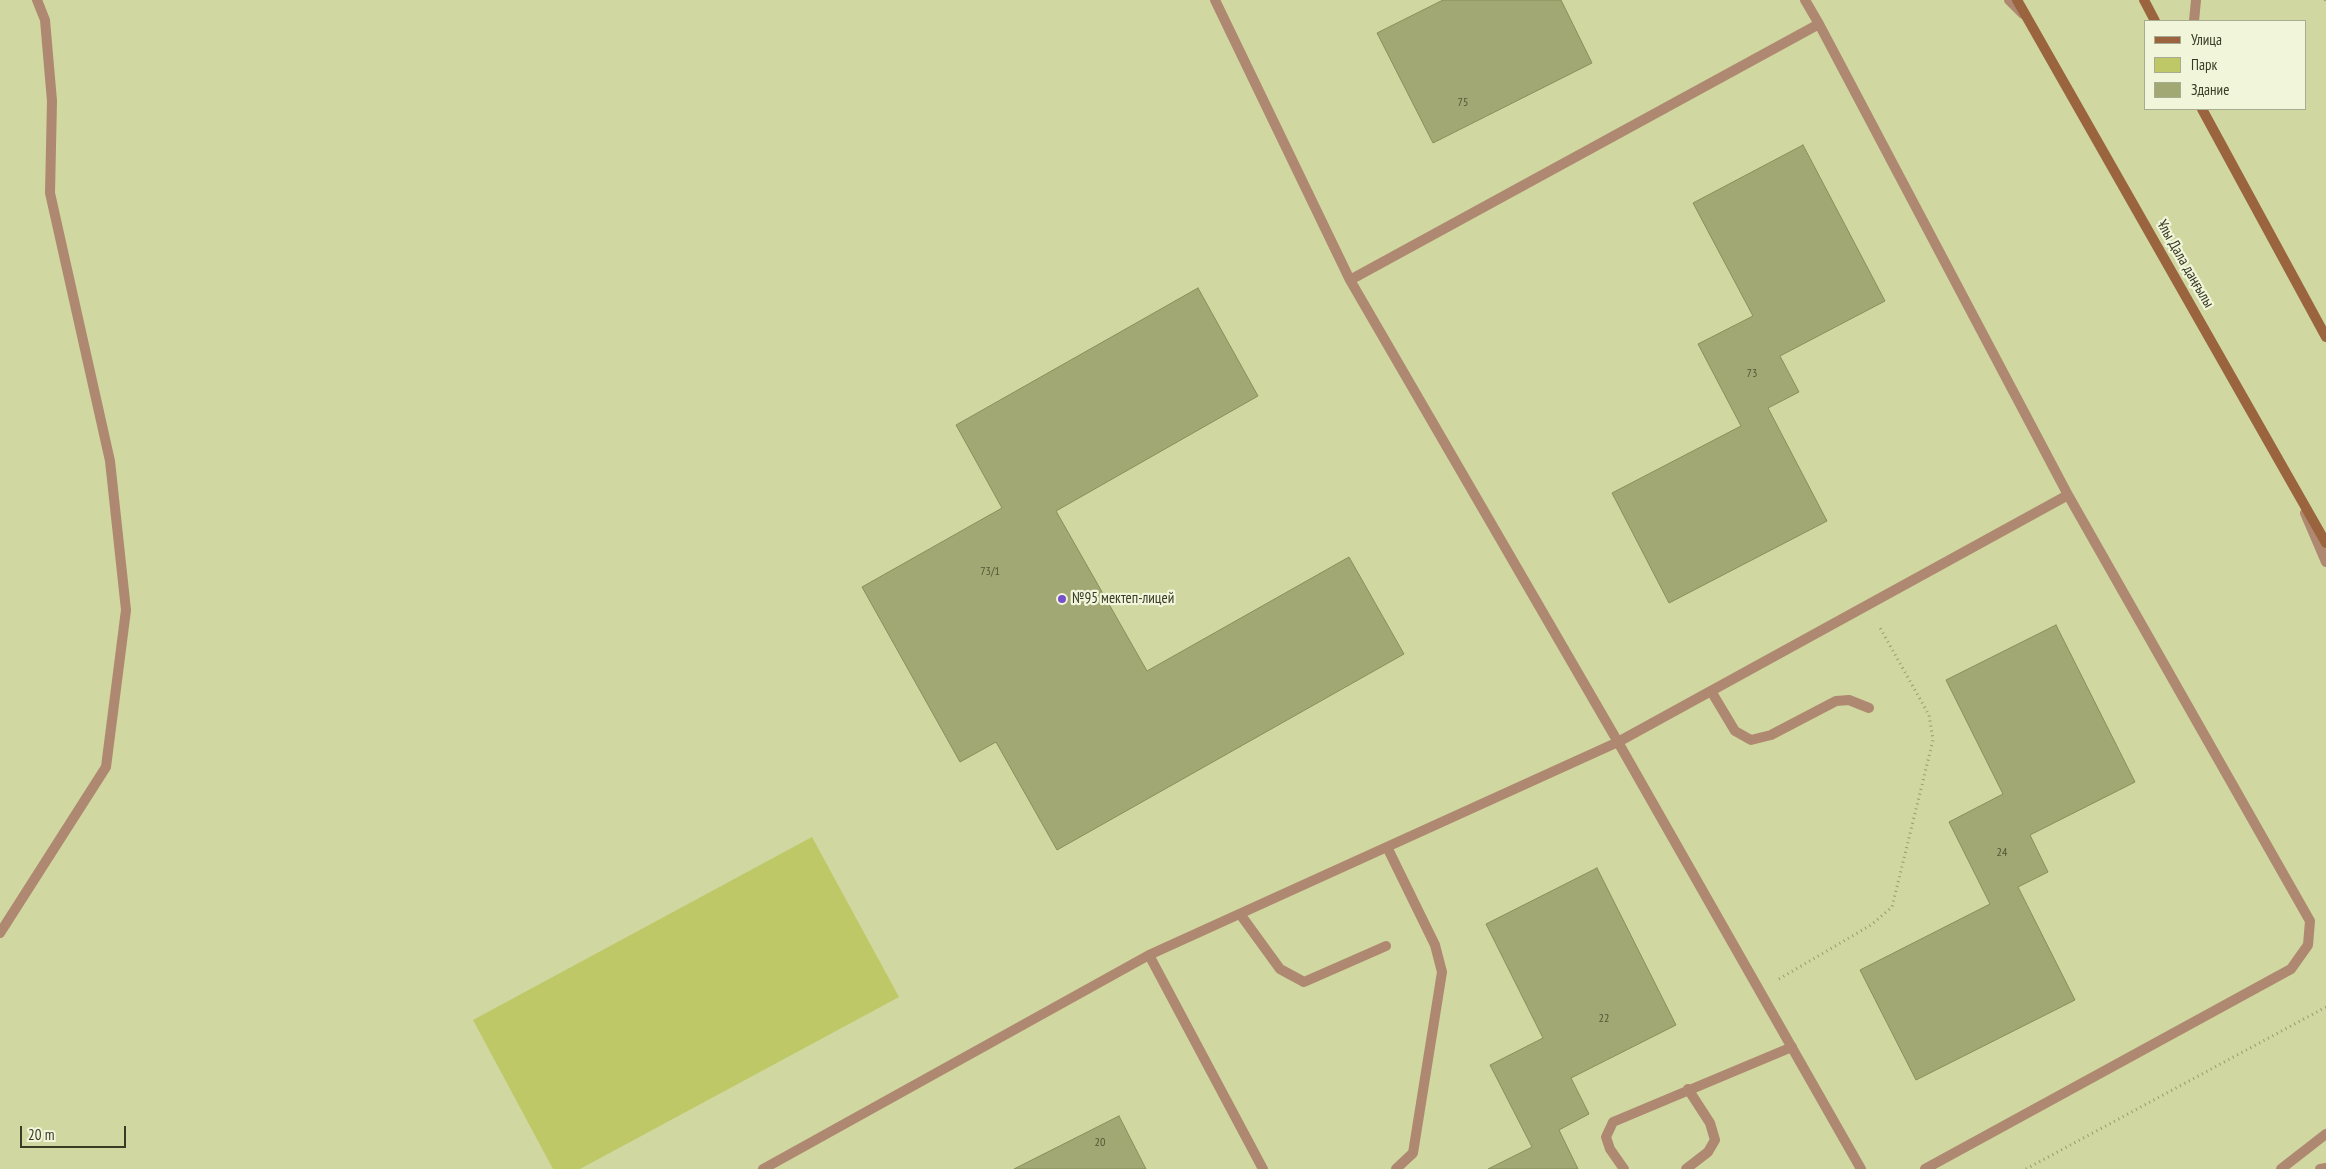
<!DOCTYPE html>
<meta charset="utf-8">
<style>
body{margin:0}
#map{position:relative;width:2326px;height:1169px;overflow:hidden;background:#d0d7a0;font-family:"PT Sans Narrow",sans-serif}
canvas{display:block}
.legend{position:absolute;left:2144px;top:20px;width:162px;height:90px;box-sizing:border-box;background:#f1f5da;border:1px solid #a7ab92;margin:0;padding:6px 9px;list-style:none;font-size:15px;color:#393c25}
.legend li{display:flex;align-items:center;gap:10px;height:25px}
.legend b{width:25px;border:1px solid #a7ab92}
.scale{position:absolute;left:20px;top:1126px;width:106px;height:22px;box-sizing:border-box;border:2px solid #393c25;border-top:0;padding-left:6px;font-size:15px;line-height:18px;white-space:nowrap;color:#393c25;-webkit-text-stroke:4px #f1f5da;paint-order:stroke}
</style>
<div id="map">
<canvas width="2326" height="1169"></canvas>
<ul class="legend">
<li><b style="height:6px;background:#9a643f"></b>Улица</li>
<li><b style="height:14px;background:#bec867"></b>Парк</li>
<li><b style="height:14px;background:#a1a873"></b>Здание</li>
</ul>
<div class="scale">20 m</div>
</div>
<script>
const g = document.querySelector('canvas').getContext('2d');
g.lineJoin = 'round';
function fillPath(path, color) {
  g.fillStyle = color;
  g.fill(path, 'evenodd');
}
function shape(rows) {
  const path = new Path2D();
  for (const r of rows) {
    path.moveTo(r[0], r[1]);
    for (let i = 2; i < r.length; i += 2) path.lineTo(r[i], r[i + 1]);
  }
  return path;
}
function stroke(path, color, width, dash) {
  g.strokeStyle = color;
  g.lineWidth = width;
  g.lineCap = dash ? 'butt' : 'round';
  g.setLineDash(dash || []);
  g.stroke(path);
}
function drawText(font, color, halo, rows, align = 'center') {
  g.font = font + ' "PT Sans Narrow",sans-serif';
  g.lineWidth = 4.5;
  g.setLineDash([]);
  g.textBaseline = 'middle';
  g.strokeStyle = halo;
  g.fillStyle = color;
  for (const [text, x, y, turn = 0] of rows) {
    g.save();
    g.translate(x, y);
    g.rotate((+turn || 0) * Math.PI / 180);
    g.textAlign = isNaN(turn) ? turn : align;
    if (halo) g.strokeText(text, 0, 0);
    g.fillText(text, 0, 0);
    g.restore();
  }
}
fillPath(shape([
 [812,837,899,997,580,1169,553,1169,473,1020]
]), '#bec867');
const building = shape([
 [1443,0,1561,0,1592,63,1433,143,1377,33,1443,0],
 [1803,145,1885,301,1780,356,1799,392,1768,408,1827,521,1669,603,1612,493,1741,426,1698,344,1753,316,1693,203,1803,145],
 [1198,288,1258,396,1056,511,1147,671,1349,557,1404,654,1057,850,996,742,960,762,862,587,1002,508,956,425,1198,288],
 [2056,625,2135,782,2030,835,2048,872,2018,887,2075,1000,1916,1080,1860,970,1990,904,1949,822,2003,794,1946,680,2056,625],
 [1597,868,1676,1025,1571,1078,1589,1114,1559,1130,1578,1169,1488,1169,1532,1147,1490,1065,1543,1038,1486,924,1597,868],
 [1119,1116,1146,1169,1014,1169,1119,1116]
]);
fillPath(building, '#a1a873');
stroke(building, '#888f5a', 1);
stroke(shape([
 [2325,0,2326,2],
 [1779,979,1871,925,1892,907,1933,740,1929,715,1879,626],
 [2026,1169,2326,1007]
]), '#969c71', 3, [1, 4]);
stroke(shape([
 [1215,0,1350,280],
 [1805,0,1819,24],
 [2009,0,2023,14],
 [2194,21,2196,0],
 [1711,691,1735,731,1751,740,1771,735,1836,701,1849,700,1869,708],
 [1387,847,1435,945,1442,972,1413,1153,1396,1169],
 [1240,914,1280,969,1304,982,1386,946],
 [0,933,106,767,126,610,110,461,50,193,52,101,45,20,37,0],
 [1149,955,1263,1169],
 [763,1169,1149,955,1618,742,2068,495,2310,921,2308,945,2291,969,1925,1169],
 [1624,1169,1610,1149,1606,1137,1613,1122,1792,1047],
 [1686,1169,1708,1152,1715,1140,1710,1123,1688,1089],
 [1861,1169,1618,742,1350,280,1819,24,2068,495],
 [2320,1169,2326,1168]
]), '#ae8870', 10);
stroke(shape([
 [2305,513,2326,562],
 [2281,1169,2326,1134]
]), '#ae8870', 10);
stroke(shape([
 [2017,0,2326,543],
 [2144,0,2155,21],
 [2202,109,2326,337]
]), '#9a643f', 10);
for (const [x, y, r, color] of [
 [1062,599,5,"#7751ca"]
]) {
  const dot = new Path2D();
  dot.arc(x, y, r, 0, 2 * Math.PI);
  g.fillStyle = color;
  g.fill(dot);
  stroke(dot, '#f1f5da', 2);
}
drawText('12px', '#535738', null, [
 ["75",1463,103],
 ["73",1752,374],
 ["73/1",990,572],
 ["24",2002,853],
 ["22",1604,1019],
 ["20",1100,1143]
]);
drawText('15px', '#393c25', '#f1f5da', [
 ["Ұлы Дала даңғылы",2185,264,60]
]);
drawText('15px', '#393c25', '#f1f5da', [
 ["№95 мектеп-лицей",1072,599]
], 'left');
</script>
